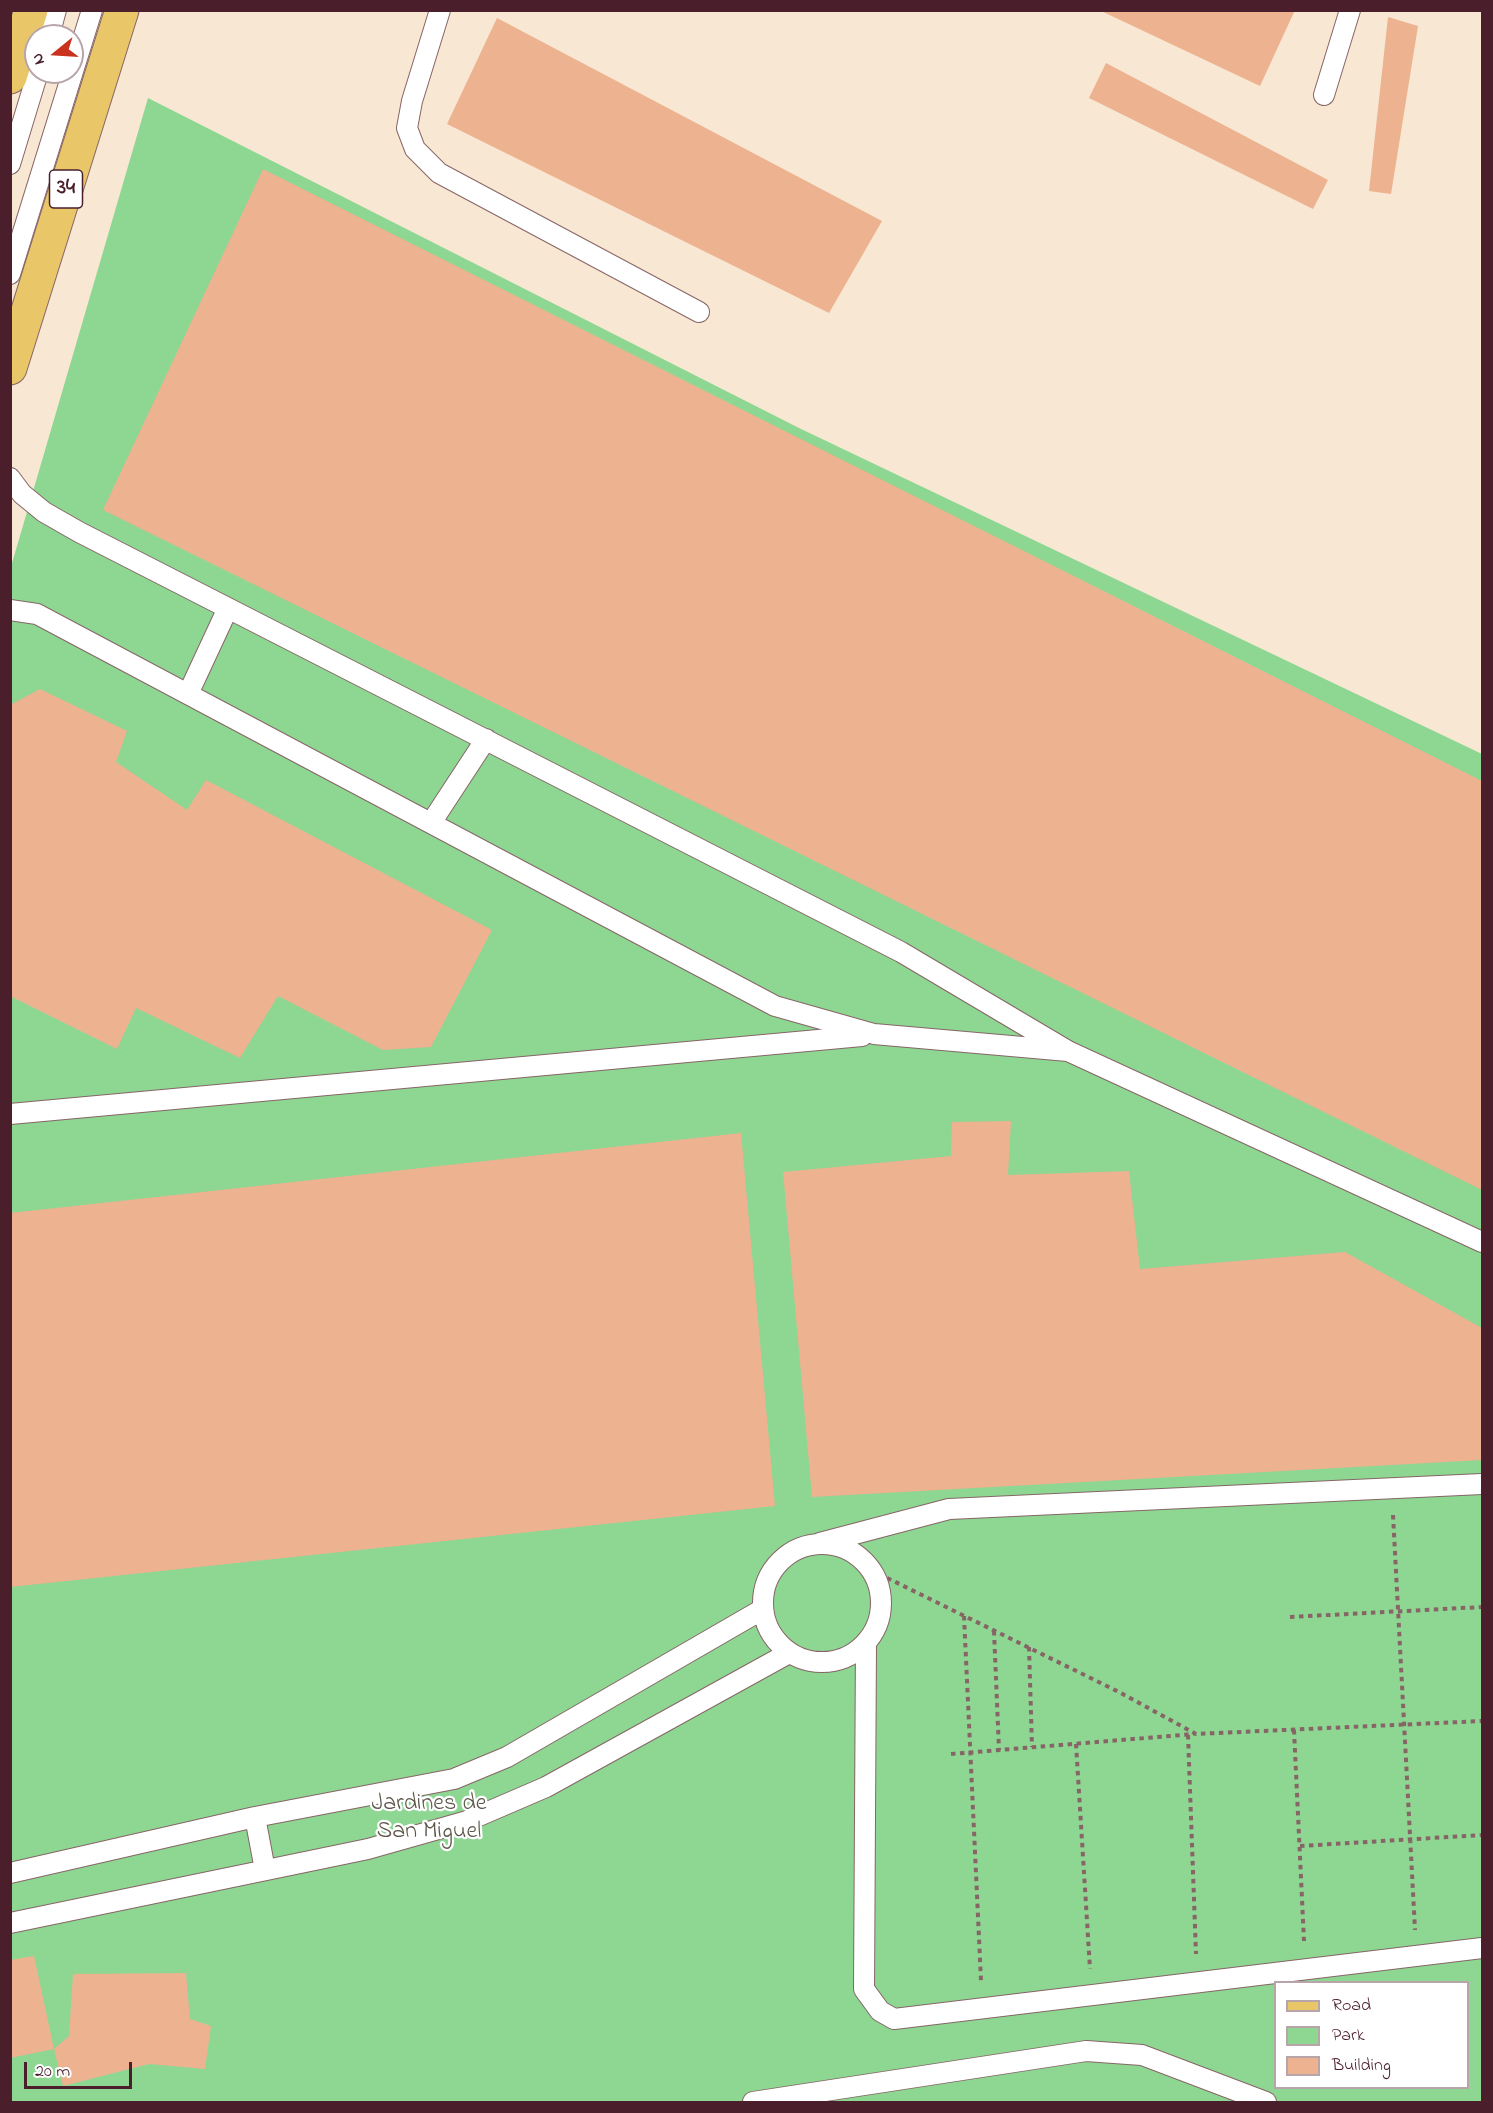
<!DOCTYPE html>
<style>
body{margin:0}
#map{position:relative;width:1493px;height:2113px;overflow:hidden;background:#f8e7d3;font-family:"Indie Flower",sans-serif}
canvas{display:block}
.frame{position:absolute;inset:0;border:12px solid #4a1f2b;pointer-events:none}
.legend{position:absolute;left:1274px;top:1981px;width:195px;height:108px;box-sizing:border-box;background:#fff;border:2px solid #b7a5aa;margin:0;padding:8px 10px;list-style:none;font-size:18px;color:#4a1f2b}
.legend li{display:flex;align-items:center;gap:12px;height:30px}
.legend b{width:30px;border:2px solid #b7a5aa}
.north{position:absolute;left:24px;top:24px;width:60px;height:60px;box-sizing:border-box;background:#fff;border:2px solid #b7a5aa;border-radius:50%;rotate:252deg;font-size:16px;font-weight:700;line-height:24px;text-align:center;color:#4a1f2b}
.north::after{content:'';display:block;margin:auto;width:21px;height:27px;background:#c8321e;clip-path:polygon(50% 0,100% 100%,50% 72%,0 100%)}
.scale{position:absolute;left:24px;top:2062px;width:108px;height:27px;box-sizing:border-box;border:3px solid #4a1f2b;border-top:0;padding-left:8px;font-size:18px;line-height:21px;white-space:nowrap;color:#4a1f2b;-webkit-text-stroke:4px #fff;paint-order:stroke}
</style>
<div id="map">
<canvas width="1493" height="2113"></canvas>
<div class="frame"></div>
<ul class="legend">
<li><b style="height:8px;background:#e9c769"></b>Road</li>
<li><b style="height:16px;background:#8dd793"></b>Park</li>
<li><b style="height:16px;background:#edb290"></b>Building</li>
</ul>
<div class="north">N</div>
<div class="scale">20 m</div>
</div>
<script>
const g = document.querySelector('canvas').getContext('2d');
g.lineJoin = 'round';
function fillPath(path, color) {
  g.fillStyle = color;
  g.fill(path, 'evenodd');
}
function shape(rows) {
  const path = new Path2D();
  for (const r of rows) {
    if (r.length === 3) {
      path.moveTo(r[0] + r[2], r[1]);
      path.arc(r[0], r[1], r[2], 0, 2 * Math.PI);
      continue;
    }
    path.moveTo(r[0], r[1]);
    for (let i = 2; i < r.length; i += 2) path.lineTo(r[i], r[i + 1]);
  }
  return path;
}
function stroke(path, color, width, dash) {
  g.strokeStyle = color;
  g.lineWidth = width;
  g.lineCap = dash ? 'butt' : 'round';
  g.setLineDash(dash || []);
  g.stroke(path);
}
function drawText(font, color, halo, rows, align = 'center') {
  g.font = font + ' "Indie Flower",sans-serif';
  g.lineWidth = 4.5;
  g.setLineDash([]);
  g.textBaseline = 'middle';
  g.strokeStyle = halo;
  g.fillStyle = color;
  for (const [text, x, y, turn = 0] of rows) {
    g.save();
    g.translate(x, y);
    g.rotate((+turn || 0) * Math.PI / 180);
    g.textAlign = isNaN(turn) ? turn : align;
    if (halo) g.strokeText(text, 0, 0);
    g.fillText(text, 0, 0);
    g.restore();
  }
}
fillPath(shape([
 [148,98,799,428,1482,754,1482,2102,11,2102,10,570],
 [1276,1982,1468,1982,1468,2088,1276,2088]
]), '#8dd793');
fillPath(shape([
 [1099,10,1295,10,1260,86],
 [1388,17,1418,26,1391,194,1369,191],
 [497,18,882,221,829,313,447,124],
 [1106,63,1328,180,1313,209,1089,98],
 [263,169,1482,781,1482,1190,103,510],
 [40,689,127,731,116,762,187,810,206,780,492,930,431,1047,383,1050,278,996,240,1058,136,1008,117,1049,10,996,10,705],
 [1011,1121,1008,1175,1129,1171,1140,1269,1345,1252,1482,1328,1482,1460,812,1497,783,1172,951,1156,952,1122],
 [741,1133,775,1506,10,1587,10,1213],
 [34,1956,54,2049,69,2036,73,1974,186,1973,190,2019,211,2026,205,2069,149,2064,63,2086,54,2049,10,2058,10,1960]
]), '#edb290');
const lane = shape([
 [440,10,412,101,407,128,415,149,439,173,699,312],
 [49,36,56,10],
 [1324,95,1350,10],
 [10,164,38,72],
 [10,274,92,10],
 [10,478,22,494,44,512,79,532,901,952,1068,1051,874,1034,775,1006,37,614,10,610],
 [188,694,228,608],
 [431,823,486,739],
 [1068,1051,1482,1242],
 [10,1114,862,1036],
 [820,1543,949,1509,1482,1484],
 [822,1603,59],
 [866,1644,864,1989,880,2011,894,2019,1482,1948],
 [255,1817,265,1870],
 [10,1873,255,1817,454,1779,507,1757,763,1609],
 [10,1923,368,1849,467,1821,546,1787,789,1653],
 [753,2102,1086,2051,1142,2055,1266,2102]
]);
const primary = shape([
 [10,77,31,10],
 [10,368,122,10]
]);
stroke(lane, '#876566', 22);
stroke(primary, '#876566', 35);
stroke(shape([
 [1393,1515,1415,1930],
 [871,1570,1119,1692,1196,1734,1482,1721],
 [964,1616,981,1981],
 [1290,1617,1482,1607],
 [994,1631,999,1750],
 [1029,1647,1032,1747],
 [1294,1730,1304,1941],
 [1188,1735,1196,1954],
 [1076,1744,1090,1969],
 [951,1754,1194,1734],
 [1300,1846,1482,1835]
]), '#876566', 4, [4.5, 4.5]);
stroke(lane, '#fff', 20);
stroke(primary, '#e9c769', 33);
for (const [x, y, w] of [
 [66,189,33]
]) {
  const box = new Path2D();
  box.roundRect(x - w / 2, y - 19, w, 38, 4.5);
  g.fillStyle = '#fff';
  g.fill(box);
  stroke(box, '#4a1f2b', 1.5);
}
drawText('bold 22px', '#4a1f2b', null, [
 ["34",66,189]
]);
drawText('24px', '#5e564a', '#fff', [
 ["Jardines de",429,1805],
 ["San Miguel",429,1833]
]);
</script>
